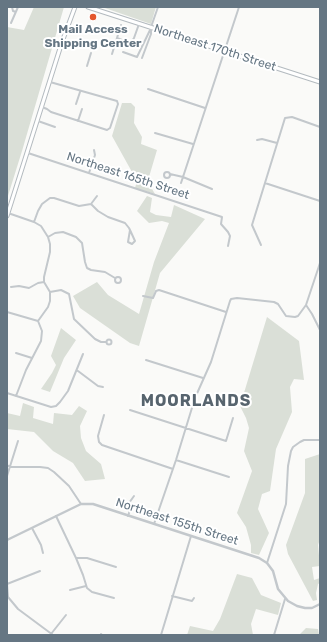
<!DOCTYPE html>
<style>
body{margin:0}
#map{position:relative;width:327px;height:642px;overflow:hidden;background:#fafaf8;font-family:Rubik,sans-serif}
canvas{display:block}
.frame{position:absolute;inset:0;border:8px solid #657683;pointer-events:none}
</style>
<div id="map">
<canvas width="327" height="642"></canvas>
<div class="frame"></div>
</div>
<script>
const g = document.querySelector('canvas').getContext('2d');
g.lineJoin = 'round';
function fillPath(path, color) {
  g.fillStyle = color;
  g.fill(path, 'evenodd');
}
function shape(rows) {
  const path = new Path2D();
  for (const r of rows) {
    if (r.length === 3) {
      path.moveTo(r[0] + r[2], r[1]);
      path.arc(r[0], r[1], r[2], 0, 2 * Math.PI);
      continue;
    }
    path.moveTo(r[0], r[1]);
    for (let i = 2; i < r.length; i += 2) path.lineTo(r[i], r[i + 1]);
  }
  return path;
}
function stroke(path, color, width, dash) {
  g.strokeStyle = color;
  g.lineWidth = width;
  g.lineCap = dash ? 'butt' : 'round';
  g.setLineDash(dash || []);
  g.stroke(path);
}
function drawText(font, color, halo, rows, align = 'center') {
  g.font = font + ' Rubik,sans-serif';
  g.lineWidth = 4;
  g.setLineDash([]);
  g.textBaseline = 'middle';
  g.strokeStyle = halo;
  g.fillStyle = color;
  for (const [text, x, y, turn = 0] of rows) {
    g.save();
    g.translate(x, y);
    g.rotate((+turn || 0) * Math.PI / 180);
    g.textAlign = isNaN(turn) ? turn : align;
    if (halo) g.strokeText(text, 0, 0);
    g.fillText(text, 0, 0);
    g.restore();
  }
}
fillPath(shape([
 [34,7,64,7,22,151,7,199,7,27,24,30],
 [102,7,156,7,151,24],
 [122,103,131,103,135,107,134,123,142,137,141,144,157,150,149,177,152,189,155,194,135,188,137,181,112,136],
 [147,196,152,198,150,212,156,215,171,217,174,205,205,219,160,273,139,346,130,343,80,308,73,296,97,282,108,295,139,314,154,262,169,223,162,221,149,223,137,211],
 [267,317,299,341,304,380,294,379,290,387,292,412,276,449,270,491,262,494,258,509,269,533,259,555,251,553,251,545,246,527,237,513,252,471,244,451,249,428,246,418,240,406],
 [61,328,76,340,64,358,50,392,41,389,52,373,56,365,51,356],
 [23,403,34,407,33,418,53,424,54,413,72,415,79,406,87,411,80,426,81,438,86,451,101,464,105,479,85,481,73,463,53,451,34,432,7,429,7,413,20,416],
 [320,454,320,539,318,545,320,566,312,567,314,580,320,578,320,583,318,584,316,593,317,600,313,601,288,554,286,545,305,493,305,459],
 [237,574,252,578,261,595,281,603,278,615,256,609,251,624,253,635,187,635,190,626,213,631,220,619],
 [306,628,318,629,319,635,299,635]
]), '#dadfd7');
const secondary = shape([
 [88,7,320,82],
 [7,216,62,42,75,7]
]);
stroke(secondary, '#b3babf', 5);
stroke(shape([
 [12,7,13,11,16,12],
 [11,23,18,7],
 [117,38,127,42,132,41,134,38,139,24],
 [123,52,137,57,151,28],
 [112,54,121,25],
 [142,58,151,34,151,27,158,7],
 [87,66,91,53],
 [148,89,205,108],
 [76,104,80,92],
 [42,107,47,109,51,112,107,130,110,128,118,104,117,101,50,82],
 [38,121,55,127],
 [78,121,82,109],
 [155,133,193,144],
 [257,140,262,139,277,143],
 [28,153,222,217,221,224,228,232,230,236,228,246],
 [167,175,3],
 [89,173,95,155,94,150],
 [170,174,183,177,212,189],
 [181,183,239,7],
 [265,183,320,201],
 [91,204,97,196],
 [8,213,34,222,41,226,48,237,55,233,63,232,76,237,82,243,85,262,87,268,91,270,105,272,115,278],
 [34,222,38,211,42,204,50,198,54,198,79,206,91,204,98,211,108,217,125,223,129,228,130,230,128,242,132,244,135,241,130,230],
 [261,245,252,225,285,118,292,117,320,127],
 [118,280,3],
 [11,287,19,286,29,288,38,283,44,282],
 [50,292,61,290,69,294,74,319,95,339,101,342,106,342],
 [143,296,153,298,156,291,159,290,226,312],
 [306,305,312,314,320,330],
 [7,312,38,321],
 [109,342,2.5],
 [16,353,32,358],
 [146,360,203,378],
 [78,371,98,386,103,387],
 [7,393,51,407,56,406,60,402,68,391,83,354],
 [16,396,26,370,41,341,42,331,38,321,48,307,50,301,50,292,44,282,44,277,50,252,50,244,48,237],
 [130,410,226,441,233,418],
 [104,415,98,436,99,442,102,445,173,469],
 [176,460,229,477],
 [7,465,10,467,40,467,48,468,54,472,69,486,81,504],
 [7,476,18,441],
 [56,516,76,558,83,575,87,588,92,592,114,598],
 [128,516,130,510,129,503,134,496],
 [154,524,176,460,195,398,211,362,230,301,231,299,237,298,274,302,278,304,286,316,295,317,298,316,306,305,320,263],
 [32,528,41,545,43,553],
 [76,558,87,558,116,567],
 [267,563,286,504,288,466,291,451,293,447,300,442,304,440,320,440],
 [7,584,40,571],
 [7,584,8,597],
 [70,590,86,586],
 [172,596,192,601,194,598],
 [8,597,18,609,53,635],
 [51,634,66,615],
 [101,634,102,635],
 [161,635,191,536],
 [274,635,285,599]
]), '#c3c8cc', 2);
stroke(shape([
 [7,540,81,504,93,504,259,558,267,563,273,571,278,589,288,601,297,606,305,608,312,608,320,604]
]), '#c3c8cc', 2.5);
stroke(secondary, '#fff', 3);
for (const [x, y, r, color] of [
 [93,17,4,"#e4572e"]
]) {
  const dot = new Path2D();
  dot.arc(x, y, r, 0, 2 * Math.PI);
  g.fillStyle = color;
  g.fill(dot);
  stroke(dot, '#fff', 1.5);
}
drawText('bold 12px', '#657683', '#fff', [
 ["Mail Access",93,30],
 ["Shipping Center",93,44]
]);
drawText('12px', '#657683', '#fff', [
 ["Northeast 170th Street",215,48,18],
 ["Northeast 165th Street",128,176,18],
 ["Northeast 155th Street",177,522,18]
]);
g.letterSpacing = '1px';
drawText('bold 16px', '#57646e', '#fff', [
 ["MOORLANDS",196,401]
]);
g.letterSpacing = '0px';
</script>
